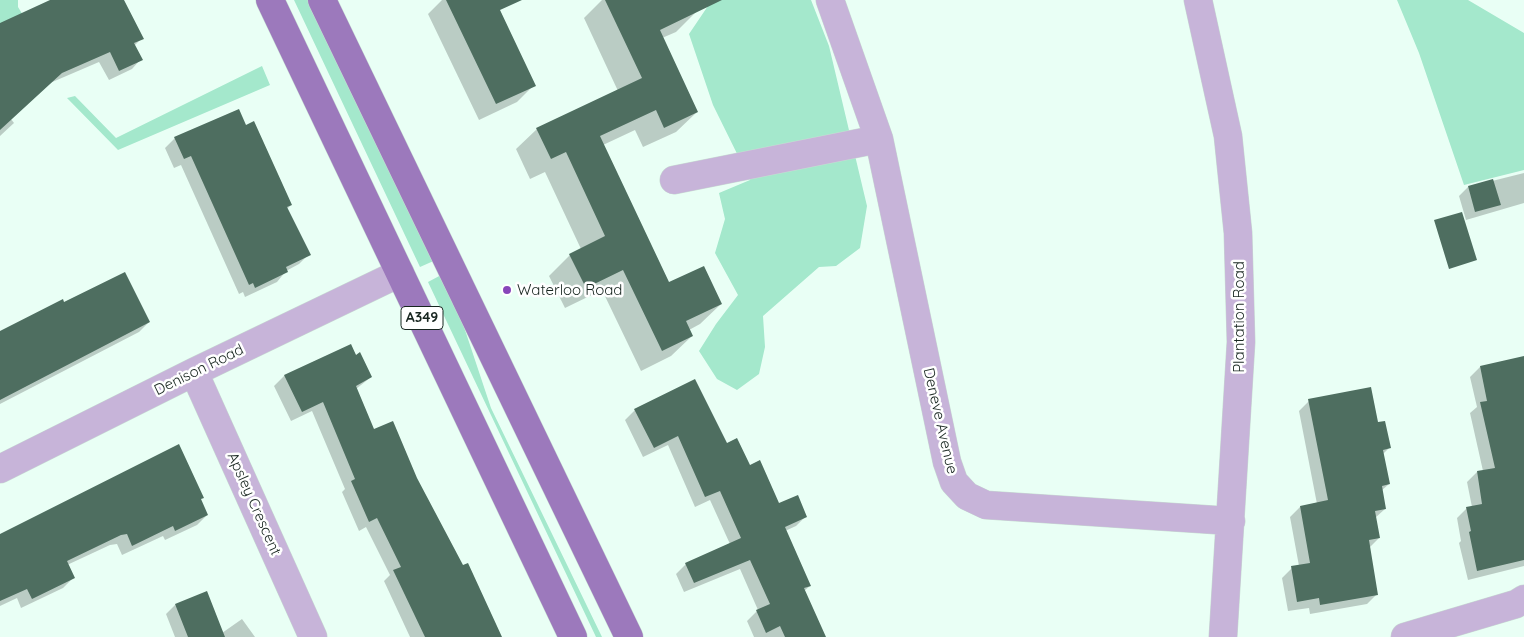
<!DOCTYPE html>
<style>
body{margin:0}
canvas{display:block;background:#e9fff5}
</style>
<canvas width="1524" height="637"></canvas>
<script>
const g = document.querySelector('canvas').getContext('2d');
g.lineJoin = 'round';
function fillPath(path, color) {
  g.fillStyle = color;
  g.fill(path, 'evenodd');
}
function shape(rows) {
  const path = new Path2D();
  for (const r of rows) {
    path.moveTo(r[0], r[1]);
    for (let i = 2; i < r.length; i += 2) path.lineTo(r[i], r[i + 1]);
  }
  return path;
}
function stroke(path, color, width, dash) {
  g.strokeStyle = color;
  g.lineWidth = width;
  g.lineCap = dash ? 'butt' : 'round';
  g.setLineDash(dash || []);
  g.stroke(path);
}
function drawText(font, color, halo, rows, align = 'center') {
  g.font = font + ' Quicksand,sans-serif';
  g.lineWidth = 5;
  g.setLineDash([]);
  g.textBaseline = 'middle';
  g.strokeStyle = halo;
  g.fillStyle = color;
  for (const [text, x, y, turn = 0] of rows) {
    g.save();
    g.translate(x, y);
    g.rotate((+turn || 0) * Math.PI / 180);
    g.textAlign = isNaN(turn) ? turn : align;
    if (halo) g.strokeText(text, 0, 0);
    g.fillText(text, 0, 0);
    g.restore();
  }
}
fillPath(shape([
 [0,0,18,0,18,7,26,20,0,27],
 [294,0,313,0,438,259,420,267],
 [712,0,811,0,829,46,867,206,860,248,836,266,819,267,763,316,765,347,759,374,737,390,717,379,699,351,716,324,738,295,715,253,725,219,719,193,750,180,713,105,689,34],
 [1397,0,1468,0,1524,33,1524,170,1464,185,1419,53],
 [262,66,270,85,118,150,67,98,75,96,116,138],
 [443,274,459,312,491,408,602,637,596,637,428,282]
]), '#a4e8cc');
fillPath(shape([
 [53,0,122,0,142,38,134,46,141,59,132,69,109,80,99,62,50,83,11,119,14,123,0,136,0,34],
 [442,0,495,0,534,85,517,102,479,120,428,14],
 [602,0,692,0,697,11,676,32,662,38,697,112,676,132,643,147,635,130,603,145,668,284,721,304,700,324,689,330,692,336,671,356,641,371,602,290,565,308,549,276,570,255,581,249,545,172,530,179,516,149,537,129,618,91,584,18],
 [246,127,291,205,287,209,309,254,299,264,286,271,277,282,245,297,243,292,239,294,181,165,174,168,165,148,175,138],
 [1524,173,1524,203,1466,220,1459,196,1468,187],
 [149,322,139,332,0,404,0,335],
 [350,346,371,377,356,389,373,431,416,479,501,637,410,637,384,581,390,575,366,527,359,531,342,492,345,489,312,411,291,421,274,386,284,376],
 [1524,358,1524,566,1468,580,1459,543,1461,541,1457,518,1467,508,1472,507,1467,482,1477,472,1483,471,1470,413,1477,407,1470,377,1480,367],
 [1309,401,1377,424,1389,448,1383,454,1389,484,1381,491,1385,509,1375,518,1379,538,1369,548,1377,594,1367,604,1310,614,1309,608,1288,611,1282,578,1292,568,1299,566,1290,517,1300,507,1317,504,1299,411],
 [635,410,726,444,749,467,779,504,806,516,796,526,785,531,810,586,804,591,825,637,754,637,747,621,758,610,740,569,684,592,676,574,686,564,730,544,710,500,695,507,668,445,643,457,625,420],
 [178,446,207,515,197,525,165,540,163,536,122,555,117,544,110,545,67,565,73,578,63,588,21,608,17,598,0,606,0,536],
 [175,605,222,633,242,619,255,637,175,637,166,614]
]), '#0003');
fillPath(shape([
 [50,0,124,0,144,39,134,43,143,60,119,71,110,52,62,73,0,130,0,23],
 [446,0,522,0,500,10,536,86,496,104],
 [605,0,722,0,660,30,698,112,664,128,656,110,600,136,669,282,704,266,722,304,686,321,693,336,662,351,623,270,586,288,569,254,605,236,566,152,551,159,536,128,642,78],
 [239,109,246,125,254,121,292,205,287,207,311,255,286,267,288,272,255,288,253,283,249,285,191,156,184,159,174,137],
 [1493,179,1501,205,1475,212,1468,186],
 [1462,212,1477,260,1449,269,1434,220],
 [125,272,150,322,0,400,0,331,63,299,64,302],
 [351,344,356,355,360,352,372,377,356,386,374,429,393,421,417,478,463,565,468,563,502,637,425,637,393,570,401,567,377,518,369,522,351,481,355,479,323,402,302,412,284,375],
 [1524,356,1524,560,1477,571,1469,532,1471,531,1466,507,1482,504,1477,471,1495,468,1480,402,1487,401,1480,366],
 [695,379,727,443,737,438,750,465,760,460,779,503,798,495,807,517,785,527,811,586,804,588,826,637,785,637,780,626,766,633,756,610,770,604,750,560,694,583,685,563,741,538,720,491,705,497,678,436,654,448,634,409],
 [1371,387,1378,422,1385,421,1391,448,1383,450,1390,484,1382,486,1386,509,1375,511,1380,538,1369,540,1378,595,1320,605,1319,598,1297,602,1291,566,1310,563,1300,506,1328,500,1308,399],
 [179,444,204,498,201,499,208,515,175,531,173,526,132,546,127,534,121,535,67,561,75,578,32,599,27,589,0,601,0,534],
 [207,591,225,637,188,637,175,604]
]), '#4e6e60');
const street = shape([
 [830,0,879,139,947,462,954,482,967,496,986,505,1231,521],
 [1198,0,1228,136,1238,233,1241,342,1223,637],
 [674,180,879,139],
 [194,372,313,637],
 [0,469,194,372,400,273],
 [1405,637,1516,604,1524,599]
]);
const primary = shape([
 [270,0,573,637],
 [322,0,629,637]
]);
stroke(street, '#c8dcd3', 29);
stroke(primary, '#c8dcd3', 29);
stroke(street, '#c7b4d9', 28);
stroke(primary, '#9c79bc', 28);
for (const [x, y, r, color] of [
 [507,290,5,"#8846ba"]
]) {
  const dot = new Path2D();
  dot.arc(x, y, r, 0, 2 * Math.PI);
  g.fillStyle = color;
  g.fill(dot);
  stroke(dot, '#fff', 2);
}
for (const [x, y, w] of [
 [422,318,42]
]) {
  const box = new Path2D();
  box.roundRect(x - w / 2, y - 11.5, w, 23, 4);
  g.fillStyle = '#fff';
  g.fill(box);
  stroke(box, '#182620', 1);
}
drawText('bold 14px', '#182620', null, [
 ["A349",422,318]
]);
drawText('15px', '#182620', '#fff', [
 ["Waterloo Road",517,290]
], 'left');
drawText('15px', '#182620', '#fff', [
 ["Plantation Road",1239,317,-90],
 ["Denison Road",199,370,-26],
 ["Deneve Avenue",940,421,77],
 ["Apsley Crescent",254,504,66]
]);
</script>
